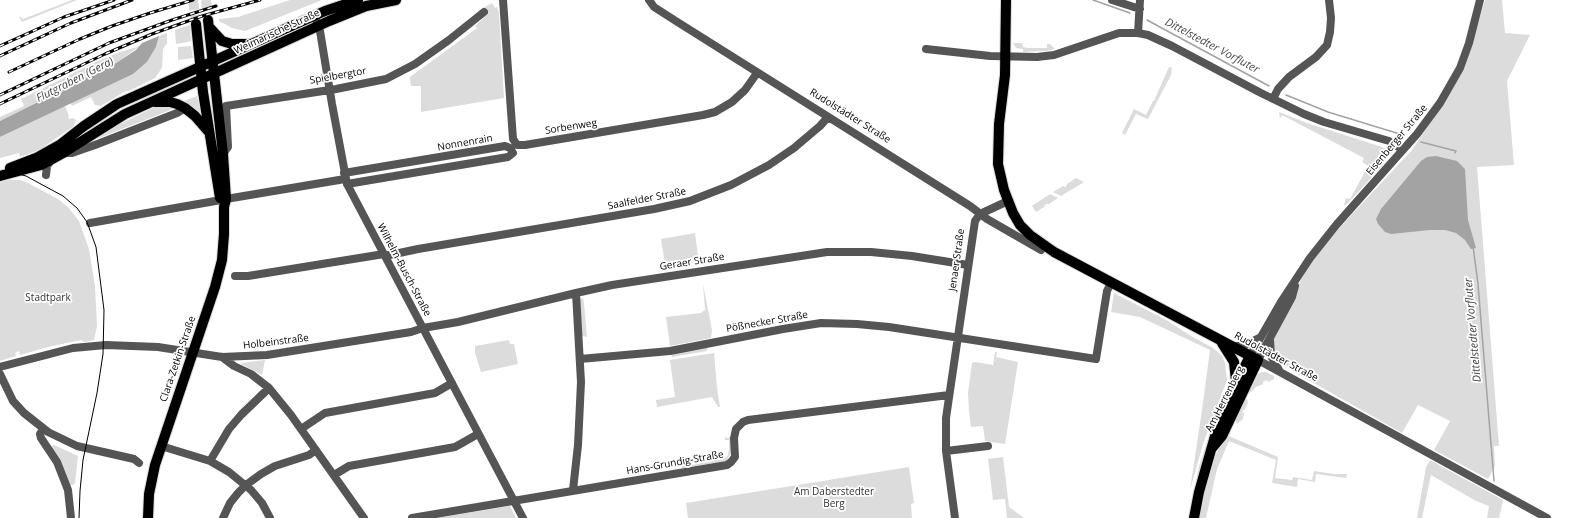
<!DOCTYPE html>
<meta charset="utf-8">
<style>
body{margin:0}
canvas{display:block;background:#fff}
</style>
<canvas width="1576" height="518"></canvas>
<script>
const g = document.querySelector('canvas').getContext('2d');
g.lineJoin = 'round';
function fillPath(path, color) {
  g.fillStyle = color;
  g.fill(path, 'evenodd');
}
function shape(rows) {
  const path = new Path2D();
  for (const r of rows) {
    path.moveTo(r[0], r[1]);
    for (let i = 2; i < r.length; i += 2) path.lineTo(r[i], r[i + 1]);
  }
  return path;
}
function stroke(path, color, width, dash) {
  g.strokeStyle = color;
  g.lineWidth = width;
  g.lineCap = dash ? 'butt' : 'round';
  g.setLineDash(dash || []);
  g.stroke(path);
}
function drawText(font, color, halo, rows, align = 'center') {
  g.font = font + ' "Open Sans",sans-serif';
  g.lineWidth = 3.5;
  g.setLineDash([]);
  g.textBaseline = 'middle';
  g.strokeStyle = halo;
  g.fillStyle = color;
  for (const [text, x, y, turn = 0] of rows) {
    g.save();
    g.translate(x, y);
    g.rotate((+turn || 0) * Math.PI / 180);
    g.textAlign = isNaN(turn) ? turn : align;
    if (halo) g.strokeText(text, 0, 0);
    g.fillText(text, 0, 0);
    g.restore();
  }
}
fillPath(shape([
 [72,0,77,0,22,22,19,17,21,17,23,19],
 [290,0,322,0,245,31,232,28,219,21,219,19,238,17],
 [1485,0,1502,0,1505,33,1530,35,1507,81,1514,165,1477,167,1499,446,1494,446,1495,466,1488,479,1434,450,1450,421,1418,405,1402,433,1298,374,1280,361,1275,350,1272,350,1273,338,1302,278,1314,258,1340,227,1412,150,1444,102,1473,40],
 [492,3,495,8,497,7,499,13,504,98,421,112,421,86,411,86,410,77,477,28,475,26,489,13,485,7],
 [190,25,191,41,188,42,176,44,175,30],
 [167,33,167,43,163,49,162,68,155,78,131,90,124,92,101,106,95,105,91,97,72,106,70,103,133,74,147,62,156,47,159,36],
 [1013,43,1022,43,1023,47,1027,48,1047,48,1047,44,1050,44,1055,49,1046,51,1023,52,1023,49,1016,48],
 [140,46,116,63,0,121,0,117,24,106,21,99,96,62,120,52],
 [191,46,193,58,178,60,178,47],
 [1169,67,1172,68,1171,75,1148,119,1136,114,1125,135,1122,133,1134,109,1146,115,1153,101,1154,101],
 [197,96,201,114,200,117,181,102],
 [65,106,69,116,68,117,69,119,73,118,76,120,74,126,39,150,20,157,19,153,0,158,0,137],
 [157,106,175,106,173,109,94,140,95,143,76,150,106,131],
 [1279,112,1307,123,1382,147,1387,150,1386,158,1383,165,1361,189,1346,205,1344,205,1346,198,1350,199,1368,166,1362,162,1364,158,1282,115,1280,118],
 [1076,178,1084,182,1061,196,1053,192,1063,186,1066,187,1067,184],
 [8,180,20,180,26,182,58,199,68,207,79,221,89,249,95,286,97,326,94,340,84,342,81,340,48,347,20,355,19,351,15,353,16,356,0,361,0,182],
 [1050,194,1058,198,1049,204,1046,204,1044,207,1036,212,1032,206],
 [695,233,699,264,695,265,694,262,689,263,689,266,666,269,661,239],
 [703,284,712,330,711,338,670,346,666,317,701,313,705,310],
 [1114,293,1168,321,1191,336,1213,348,1222,356,1225,363,1227,380,1203,444,1190,490,1202,410,1210,350,1140,317,1111,312],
 [583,298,584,303,587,337,582,336,580,299],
 [509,340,510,344,514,344,518,364,481,372,475,353,475,346],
 [708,347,707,351,672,357,671,353],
 [995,352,997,352,996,357,1018,362,1005,444,985,441,983,426,971,427,969,411,968,393,972,363,975,362,993,365],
 [714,353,717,388,720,407,718,407,712,397,657,407,656,400,675,397,670,360],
 [265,360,262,375,241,364,241,363],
 [1262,372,1266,372,1274,376,1274,379,1268,382,1267,380,1263,382,1263,384,1256,387,1251,392,1248,393,1254,376],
 [1231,378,1232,379,1231,385,1191,518,1189,518,1199,466,1210,433],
 [1247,399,1248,402,1245,410,1243,410,1242,412,1244,413,1243,419,1237,424,1235,420,1243,400],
 [1227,432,1231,433,1229,436,1231,437,1278,457,1275,478,1292,480,1293,477,1312,480,1314,471,1334,474,1347,474,1346,478,1316,474,1315,482,1298,479,1297,487,1272,483,1276,460,1229,441,1217,469,1206,518,1197,518,1209,469],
 [725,436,726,438,729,438,730,436,731,449,730,455,726,461,684,468,682,468,680,464,682,462,685,461,686,466,714,461,713,457,718,456,719,460,724,459,728,455,729,448,729,440,725,440],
 [54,445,78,456,75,483,73,485,70,485,51,447],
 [1003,457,1009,507,1024,518,1007,518,1005,499,993,500,988,459],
 [1430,460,1503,500,1499,518,1487,518,1489,506,1476,501,1431,475,1422,518,1412,518,1417,518,1426,467],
 [909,467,914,503,911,504,912,518,688,518,686,503],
 [510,506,516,518,437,518]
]), '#dcdcdc');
fillPath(shape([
 [159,36,156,47,147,62,133,74,0,137,0,121,116,63,136,50,142,43],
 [1436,156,1457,161,1465,169,1468,220,1476,248,1471,249,1465,240,1456,233,1445,230,1430,230,1391,234,1385,232,1378,224,1376,219,1381,209,1421,161,1427,157]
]), '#a3a3a3');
stroke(shape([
 [1093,0,1130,13],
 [1147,20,1269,86],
 [1286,95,1328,112,1403,135],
 [1421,142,1456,151,1455,153],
 [1473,246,1478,284,1494,481]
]), '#a3a3a3', 1.5);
stroke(shape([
 [193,0,196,24],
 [206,0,208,20]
]), '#d9d9d9', 10, [10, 5]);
const major = shape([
 [1006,0,1005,75,999,124,998,164,1004,190,1013,213,1020,225,1030,235,1054,252,1258,360,1222,436,1212,448],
 [196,24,203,92,220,198],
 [209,27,222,41,232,44,248,44],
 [155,102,170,102,177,104,185,108,195,116,208,131],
 [10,168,36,158,61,144,84,126,117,104,325,11,358,0],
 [0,176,41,165,63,153,125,114,329,21,366,6,396,0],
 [1222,343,1234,362,1236,381],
 [148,518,149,494,155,465,215,287,222,260,224,234,224,207,226,199,223,154,208,20],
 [1194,518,1199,492,1221,415,1250,356]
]);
stroke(major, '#dbdbdb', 12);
stroke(shape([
 [503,0,513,139,517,145,525,145,703,115,715,112,732,102,745,90,757,73],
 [649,0,654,7,679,23,970,206,987,219,1041,250],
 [1112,0,1140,9],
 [316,20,320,31,332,104,347,184,523,518],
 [1138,33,1140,0],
 [926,49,990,56,1037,57,1054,55,1119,33,1138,33,1148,35,1172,46,1261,93,1304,114,1324,122,1389,141,1403,150],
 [1273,99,1278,89,1289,77,1316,57,1327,45,1330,32,1331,18,1329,0],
 [64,153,72,153,95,145,177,113,185,108],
 [223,154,228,147,226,106,336,89,386,79,415,64,449,40,484,12],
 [344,173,505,146,510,148,513,153,508,157,347,184],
 [46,175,47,166,52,159],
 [226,199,345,179],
 [90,223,221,200],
 [385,256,418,249,654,209,690,201,731,185,769,165,794,148,820,126,828,117],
 [235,276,248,276,384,254],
 [1295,286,1292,297,1258,360,1547,518],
 [1270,340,1271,356,1279,370],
 [1233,346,1243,346,1259,338],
 [1250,356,1281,302,1310,258,1337,224,1417,134,1440,103,1460,68,1469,43,1480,0],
 [222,357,234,366,251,374,269,388,291,415,364,518],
 [580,359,670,351,783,329,821,323,857,324,889,327,1096,359,1107,291,1111,283],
 [0,367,73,348,106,345,158,347,222,357,267,355,411,332,423,328,458,322,576,293,612,285,827,252,871,252,912,256,968,265],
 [0,374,13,401,24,413,48,432,77,446,134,459,139,463],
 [43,429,40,434,41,438,57,462,68,490,71,518],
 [301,429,325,413,435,393,452,383],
 [161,446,210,461,229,472,251,490,262,503,270,518],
 [946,451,988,446],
 [210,461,229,429,241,415,269,388],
 [334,475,349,466,455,447,478,434],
 [573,490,578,445,581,382,576,293],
 [223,518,230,503,238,493,246,485,261,474,275,466,309,455,316,450],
 [412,518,727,465,731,462,735,457,734,438,736,429,743,422,748,420,949,395],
 [955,518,946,451,946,418,975,221,980,214,1008,201]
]), '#555', 8);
stroke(major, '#000', 10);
stroke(shape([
 [0,172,11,172,26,176,63,196,77,208,87,222,96,247,104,310,103,354,97,393,83,460,80,491,79,518]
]), '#000', 1);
const rail = shape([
 [0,46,64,17,114,0],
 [0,56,71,23,132,0],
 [9,72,80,39,112,26,150,13,193,0],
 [0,95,109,43,172,20,216,6],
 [0,104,105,54,152,34,202,16,260,0]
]);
stroke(rail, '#000', 3);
stroke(rail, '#fff', 1.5, [4.5]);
drawText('10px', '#000', '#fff', [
 ["Weimarische Straße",277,32,-25],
 ["Spielbergtor",338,76,-10],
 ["Rudolstädter Straße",850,116,32],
 ["Sorbenweg",571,127,-9],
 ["Eisenberger Straße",1397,140,-50],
 ["Nonnenrain",465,143,-10],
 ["Saalfelder Straße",647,199,-11],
 ["Jenaer Straße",957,260,-82],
 ["Geraer Straße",692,262,-9],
 ["Wilhelm-Busch-Straße",404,270,62],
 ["Pößnecker Straße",767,322,-10],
 ["Holbeinstraße",276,342,-7],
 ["Rudolstädter Straße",1276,357,28],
 ["Clara-Zetkin-Straße",178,359,-71],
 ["Am Herrenberg",1225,399,-63],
 ["Hans-Grundig-Straße",675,463,-10]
]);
drawText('10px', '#333', '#fff', [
 ["Stadtpark",48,298],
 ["Am Daberstedter",834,492],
 ["Berg",834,504]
]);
drawText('italic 11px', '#444', '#fff', [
 ["Dittelstedter Vorfluter",1212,46,28],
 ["Flutgraben (Gera)",75,80,-27],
 ["Dittelstedter Vorfluter",1473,330,-95]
]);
</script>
